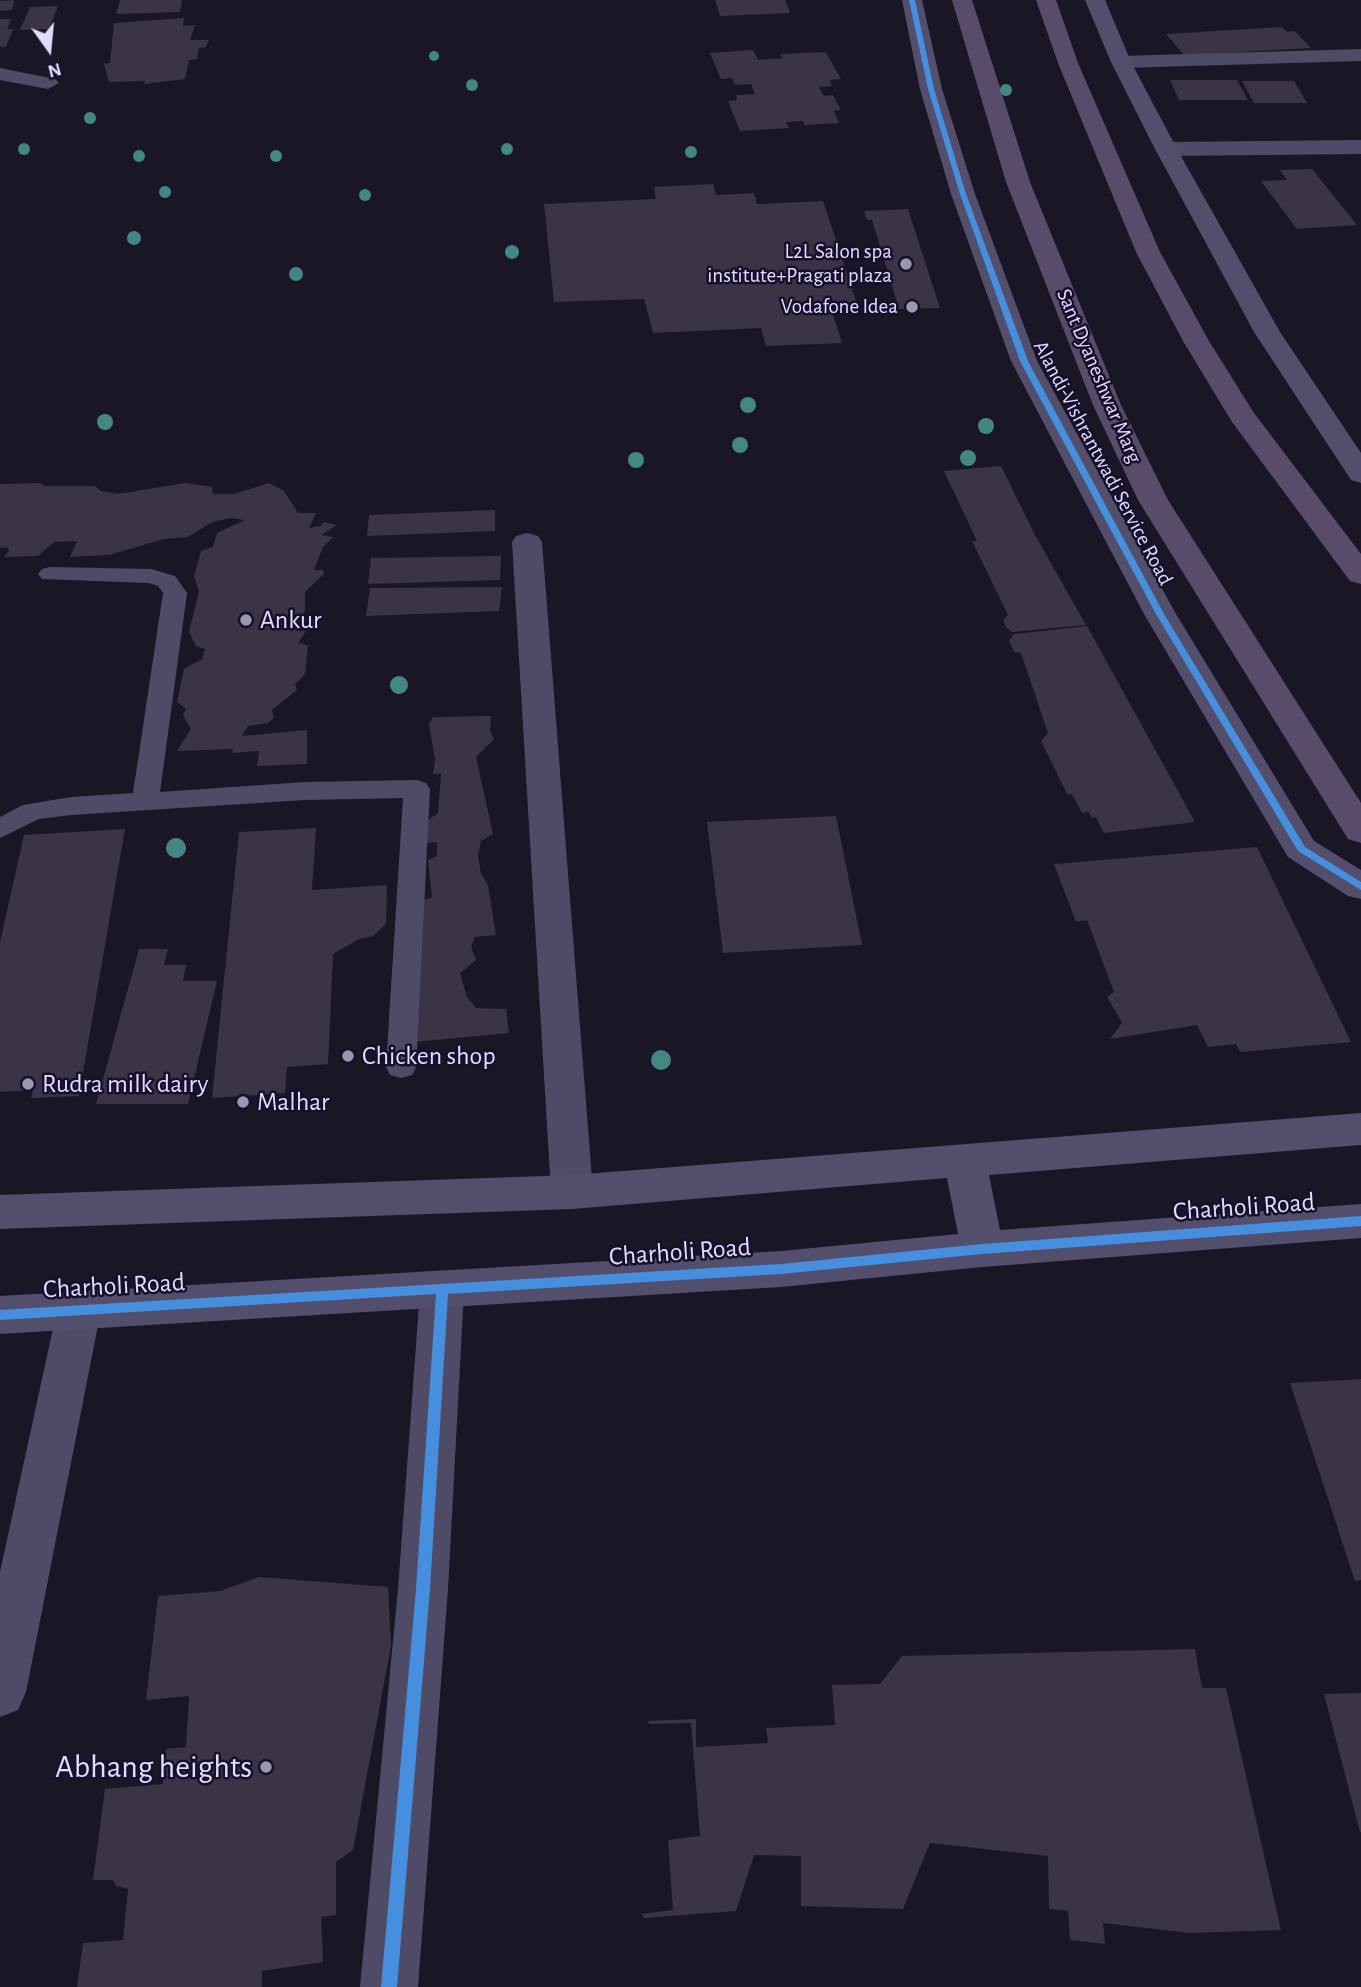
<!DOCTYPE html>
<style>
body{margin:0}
#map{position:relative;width:1361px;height:1987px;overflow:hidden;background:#1b1625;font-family:"Alegreya Sans",sans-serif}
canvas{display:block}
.north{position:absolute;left:14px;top:14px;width:70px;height:70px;-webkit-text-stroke:5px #18102b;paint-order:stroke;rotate:165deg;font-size:19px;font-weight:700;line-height:28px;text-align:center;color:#e2dbff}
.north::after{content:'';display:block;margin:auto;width:24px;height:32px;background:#e2dbff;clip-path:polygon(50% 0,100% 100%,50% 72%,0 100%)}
</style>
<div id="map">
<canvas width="1361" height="1987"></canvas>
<div class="north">N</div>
</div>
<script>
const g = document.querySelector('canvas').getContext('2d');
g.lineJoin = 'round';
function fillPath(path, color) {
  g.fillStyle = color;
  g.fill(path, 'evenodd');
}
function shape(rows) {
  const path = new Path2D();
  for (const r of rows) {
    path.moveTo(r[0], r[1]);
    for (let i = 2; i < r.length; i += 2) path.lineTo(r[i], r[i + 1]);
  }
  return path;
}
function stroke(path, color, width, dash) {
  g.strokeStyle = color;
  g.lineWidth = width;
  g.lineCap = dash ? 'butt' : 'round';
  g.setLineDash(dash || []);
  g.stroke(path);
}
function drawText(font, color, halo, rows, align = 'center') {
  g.font = font + ' "Alegreya Sans",sans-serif';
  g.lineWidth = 5;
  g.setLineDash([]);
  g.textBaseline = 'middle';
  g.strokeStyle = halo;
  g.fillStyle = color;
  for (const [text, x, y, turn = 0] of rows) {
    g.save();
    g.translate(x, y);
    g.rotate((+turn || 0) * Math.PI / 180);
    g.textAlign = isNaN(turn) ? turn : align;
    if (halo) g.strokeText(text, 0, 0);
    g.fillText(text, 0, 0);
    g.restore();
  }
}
fillPath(shape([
 [14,0,12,10,0,11,0,1],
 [120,0,182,0,180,12,116,14],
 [715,0,785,0,790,13,720,16],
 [58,6,49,29,20,30,30,7],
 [184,18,183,26,195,25,190,40,209,40,206,47,199,48,197,59,189,60,185,79,144,84,145,81,109,82,104,64,110,63,114,23],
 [0,19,11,19,7,29,13,29,6,47,0,47],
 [1282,27,1287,32,1295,31,1311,48,1184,55,1166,34],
 [753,50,758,60,783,58,780,54,826,52,841,79,830,80,832,86,819,87,824,96,833,95,841,110,834,111,839,123,805,125,803,121,786,122,789,128,740,131,728,101,737,100,736,95,755,94,751,84,735,85,732,78,721,79,710,53],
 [1170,80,1237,80,1248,100,1179,100],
 [1242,81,1294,81,1307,103,1254,103],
 [1312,169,1357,225,1297,229,1261,181,1287,180,1280,170],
 [713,184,716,195,754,193,757,204,823,201,857,304,830,305,842,343,766,346,761,328,653,333,644,299,554,302,544,204,656,199,654,187],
 [908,209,940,308,899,309,872,220,867,220,864,211],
 [1001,466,1035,535,1086,625,1012,632,1006,627,1003,620,1008,615,972,541,977,541,944,471],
 [40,483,45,486,95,486,101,491,118,494,185,483,212,487,213,494,234,494,269,483,284,491,298,513,316,513,309,528,320,526,324,522,337,525,321,535,333,537,323,547,314,570,323,570,324,574,305,592,305,610,298,631,306,631,298,643,308,645,305,674,295,684,297,690,272,710,274,718,268,723,248,726,242,736,307,730,307,764,257,766,259,751,232,753,233,749,177,751,191,729,183,715,186,709,177,702,184,669,202,659,205,649,196,646,189,632,199,591,194,576,201,551,213,547,217,533,245,520,231,518,212,522,188,537,164,539,109,555,70,557,77,541,54,542,38,556,4,557,9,551,7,547,0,548,0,484],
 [495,510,495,531,367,536,369,515],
 [501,556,500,580,368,584,371,558],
 [502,587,499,611,366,616,370,588],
 [1087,626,1195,822,1104,833,1096,817,1092,818,1089,812,1082,813,1072,794,1067,794,1041,741,1048,733,1021,653,1014,652,1009,641,1014,634],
 [491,716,490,731,494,739,476,757,493,834,481,841,478,855,481,874,488,885,496,935,475,937,471,947,476,960,460,973,467,997,476,1008,506,1009,509,1033,414,1042,422,901,432,897,428,860,437,856,437,842,427,843,426,822,438,813,441,774,433,774,435,759,429,725,433,717],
 [836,816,862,945,723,953,707,822],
 [316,828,312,890,387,885,386,924,373,936,359,939,333,954,328,1064,287,1067,285,1093,212,1098,239,832],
 [125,829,79,1096,31,1098,33,1090,0,1092,0,942,24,835],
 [1257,847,1351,1042,1240,1052,1236,1044,1208,1047,1197,1025,1110,1039,1122,1023,1107,997,1114,992,1087,920,1076,922,1054,864],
 [139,949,168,949,164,965,186,965,183,981,217,981,188,1104,96,1104],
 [1361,1379,1361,1580,1355,1581,1290,1383],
 [259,1577,388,1587,391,1646,353,1850,336,1862,336,1915,321,1917,323,1962,262,1971,262,1987,77,1987,83,1943,123,1940,128,1889,116,1886,113,1880,93,1880,105,1789,163,1784,166,1749,186,1747,189,1696,146,1700,158,1596,220,1591],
 [1195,1649,1202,1688,1226,1688,1281,1930,1190,1933,1103,1923,1105,1944,1070,1940,1068,1911,1049,1909,1048,1856,930,1843,903,1909,801,1906,801,1856,754,1855,736,1911,644,1918,642,1914,673,1910,668,1840,700,1836,691,1723,649,1724,648,1721,696,1719,696,1747,768,1743,766,1728,835,1725,832,1685,880,1684,902,1656],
 [1361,1693,1361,1832,1360,1832,1324,1694]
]), '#3a3446');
fillPath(shape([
 [50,567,151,569,175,576,187,593,160,792,305,782,417,780,426,783,430,789,416,1067,412,1075,401,1078,390,1075,386,1067,403,798,305,800,71,815,39,819,0,838,0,817,23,805,71,797,133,793,163,593,158,586,149,583,42,579,38,574,42,569,50,567]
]), '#4f4b66');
fillPath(shape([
 [1361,49,1361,61,1121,68,1111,62,1121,56,1361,49],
 [0,68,55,79,59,83,48,89,0,80,0,68],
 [1361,140,1361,154,1166,156,1155,149,1166,142,1361,140],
 [527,533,538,536,542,542,593,1192,587,1204,572,1209,557,1204,551,1192,512,542,516,536,527,533],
 [442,1273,458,1278,464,1291,448,1589,418,1987,360,1987,398,1589,420,1291,426,1278,442,1273],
 [79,1291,95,1297,101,1310,26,1692,18,1710,0,1717,0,1572,57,1310,63,1297,79,1291]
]), '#4f4b66');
fillPath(shape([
 [902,0,922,0,942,89,975,194,1037,361,1176,614,1314,841,1361,870,1361,899,1348,896,1288,857,1144,614,1011,361,951,194,920,89,902,0],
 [1085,0,1105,0,1131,62,1177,149,1280,332,1361,453,1361,483,1351,480,1254,332,1155,149,1111,62,1085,0],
 [1361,1113,1361,1145,989,1175,1000,1230,1361,1204,1361,1238,982,1267,781,1287,0,1334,0,1296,781,1251,958,1234,947,1178,572,1209,0,1229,0,1195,572,1175,1361,1113]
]), '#534e6b');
fillPath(shape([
 [952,0,972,0,1030,182,1121,405,1168,500,1361,803,1361,843,1348,839,1138,500,1093,405,1006,182,952,0],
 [1036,0,1056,0,1078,63,1160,252,1209,341,1254,413,1361,554,1361,584,1350,581,1232,422,1183,341,1136,252,1058,63,1036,0]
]), '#594c6a');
fillPath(shape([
 [909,0,915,0,934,89,966,194,1028,361,1164,614,1305,847,1361,882,1361,890,1298,851,1156,614,1020,361,960,194,928,89,909,0],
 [1361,1216,1361,1226,982,1254,781,1274,448,1294,430,1589,397,1987,381,1987,416,1589,436,1294,0,1320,0,1310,781,1264,982,1244,1361,1216]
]), '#468fdf');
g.fillStyle = '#428783';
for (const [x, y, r] of [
 [434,56,5],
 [472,85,6],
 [1006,90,6],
 [90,118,6],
 [24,149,6],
 [507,149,6],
 [691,152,6],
 [139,156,6],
 [276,156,6],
 [165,192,6],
 [365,195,6],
 [134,238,7],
 [512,252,7],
 [296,274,7],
 [748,405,8],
 [105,422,8],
 [986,426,8],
 [740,445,8],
 [968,458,8],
 [636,460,8],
 [399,685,9],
 [176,848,10],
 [661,1060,10]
]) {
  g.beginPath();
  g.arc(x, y, r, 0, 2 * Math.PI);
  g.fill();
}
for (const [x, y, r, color] of [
 [906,264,7,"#9c96b3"],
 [912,307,7,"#9c96b3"],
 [246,620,7,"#9c96b3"],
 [348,1056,7,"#9c96b3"],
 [28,1084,7,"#9c96b3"],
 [243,1102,7,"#9c96b3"],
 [266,1767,7,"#9c96b3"]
]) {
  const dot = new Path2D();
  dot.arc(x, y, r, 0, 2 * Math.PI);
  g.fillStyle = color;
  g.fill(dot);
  stroke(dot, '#18102b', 2.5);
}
drawText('21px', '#e2dbff', '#18102b', [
 ["L2L Salon spa",892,252],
 ["institute+Pragati plaza",892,276],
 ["Vodafone Idea",898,307]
], 'right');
drawText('21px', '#e2dbff', '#18102b', [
 ["Sant Dyaneshwar Marg",1099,376,67],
 ["Alandi-Vishrantwadi Service Road",1103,463,62]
]);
drawText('26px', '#e2dbff', '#18102b', [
 ["Ankur",260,620],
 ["Chicken shop",362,1056],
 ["Rudra milk dairy",42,1084],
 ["Malhar",257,1102]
], 'left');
drawText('26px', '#e2dbff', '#18102b', [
 ["Charholi Road",1244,1207,-4],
 ["Charholi Road",680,1252,-4],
 ["Charholi Road",114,1286,-3]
]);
drawText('32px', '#e2dbff', '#18102b', [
 ["Abhang heights",252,1767]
], 'right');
</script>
